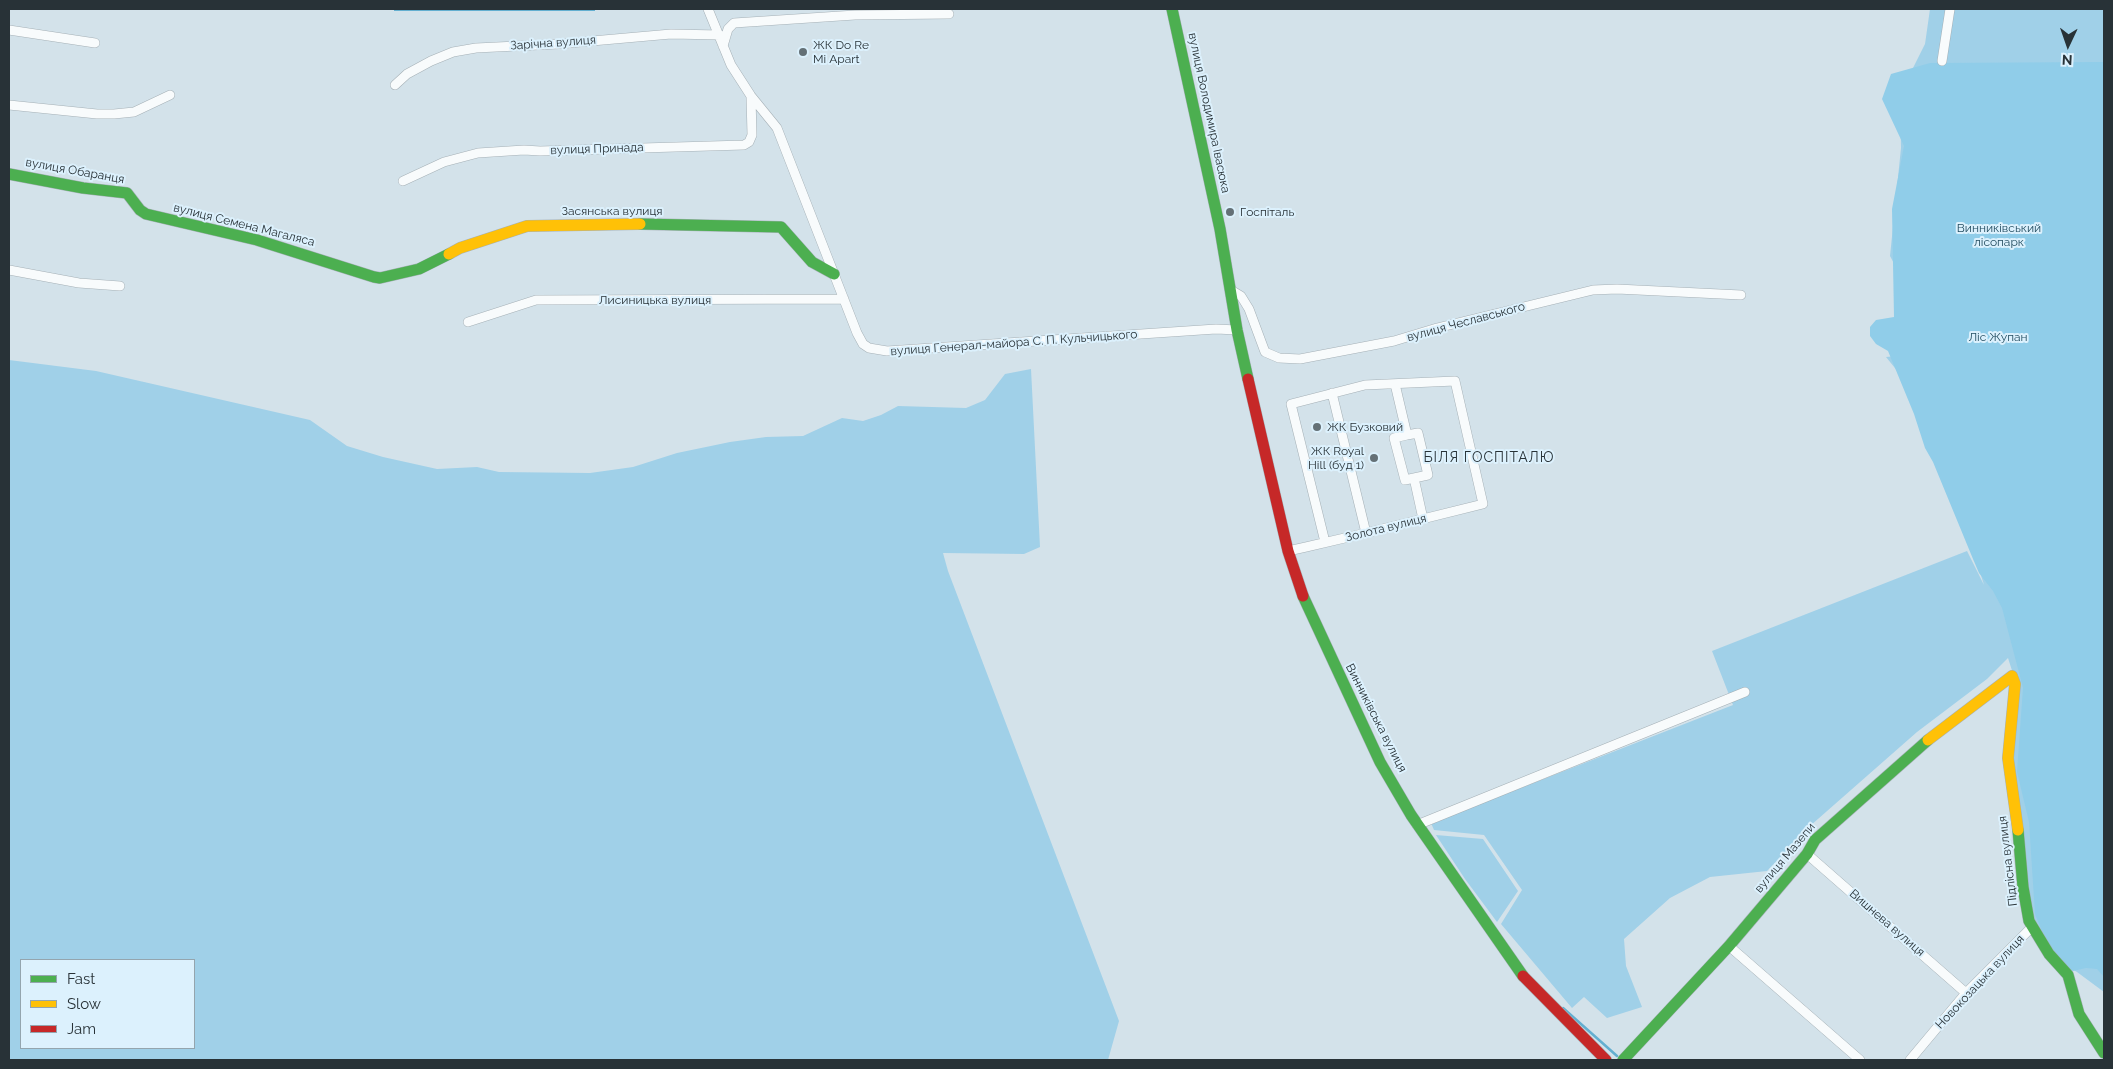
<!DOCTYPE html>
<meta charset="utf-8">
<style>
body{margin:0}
#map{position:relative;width:2113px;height:1069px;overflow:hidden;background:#d3e2ea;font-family:Raleway,sans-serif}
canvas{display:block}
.frame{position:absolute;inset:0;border:10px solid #283237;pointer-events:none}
.legend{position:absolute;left:20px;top:959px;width:175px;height:90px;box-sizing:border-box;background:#dcf1fd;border:1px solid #94a5ae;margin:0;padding:6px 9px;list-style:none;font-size:15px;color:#283237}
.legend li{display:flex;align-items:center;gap:10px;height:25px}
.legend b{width:25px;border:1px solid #94a5ae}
.north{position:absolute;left:2043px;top:20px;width:50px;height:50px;-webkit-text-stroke:4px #dcf1fd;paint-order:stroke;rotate:183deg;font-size:14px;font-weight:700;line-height:20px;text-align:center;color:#283237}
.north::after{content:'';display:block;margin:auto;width:18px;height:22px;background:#283237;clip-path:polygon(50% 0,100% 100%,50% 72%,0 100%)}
</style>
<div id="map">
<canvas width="2113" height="1069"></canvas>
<div class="frame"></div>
<ul class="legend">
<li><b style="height:6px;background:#4caf50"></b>Fast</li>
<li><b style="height:6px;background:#ffc107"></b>Slow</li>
<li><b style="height:6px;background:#c62828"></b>Jam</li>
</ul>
<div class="north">N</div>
</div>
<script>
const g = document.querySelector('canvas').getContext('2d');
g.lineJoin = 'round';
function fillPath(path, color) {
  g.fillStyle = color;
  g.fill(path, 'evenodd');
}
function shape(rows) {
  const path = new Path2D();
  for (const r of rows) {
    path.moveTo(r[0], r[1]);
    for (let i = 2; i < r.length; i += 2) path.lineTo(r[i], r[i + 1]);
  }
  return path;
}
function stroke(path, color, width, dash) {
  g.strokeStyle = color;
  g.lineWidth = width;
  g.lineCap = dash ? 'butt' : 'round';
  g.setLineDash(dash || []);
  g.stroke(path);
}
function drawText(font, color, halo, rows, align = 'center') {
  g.font = font + ' Raleway,sans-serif';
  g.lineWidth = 4;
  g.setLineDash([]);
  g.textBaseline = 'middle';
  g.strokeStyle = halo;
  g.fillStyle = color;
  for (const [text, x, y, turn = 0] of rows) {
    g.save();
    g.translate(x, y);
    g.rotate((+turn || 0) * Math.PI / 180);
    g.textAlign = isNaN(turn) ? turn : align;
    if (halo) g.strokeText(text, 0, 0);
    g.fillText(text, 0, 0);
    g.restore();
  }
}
fillPath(shape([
 [1930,9,2104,9,2104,992,2077,972,2056,960,2032,924,2012,761,2017,686,2008,658,1987,679,1917,732,1810,826,1767,871,1710,877,1670,898,1624,939,1626,966,1642,1007,1607,1018,1584,997,1572,1008,1501,924,1522,890,1484,835,1434,830,1431,823,1733,705,1712,651,1967,551,1984,585,1970,540,1912,389,1886,357,1926,353,1926,323,1890,256,1901,148,1900,94,1925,44],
 [9,360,96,371,310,420,347,446,383,457,437,469,477,467,499,472,590,473,633,467,677,453,730,442,766,437,803,436,842,418,863,421,881,415,898,406,966,408,985,400,1005,374,1031,369,1040,547,1024,554,943,553,948,571,1119,1021,1108,1060,9,1060],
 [21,960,194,960,194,1048,21,1048],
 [1436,835,1483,839,1518,891,1497,922,1465,879]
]), '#a0d0e8');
fillPath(shape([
 [2104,62,2104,977,2097,969,2086,968,2073,971,2068,969,2048,946,2035,914,2029,822,2017,772,2023,688,2002,608,1993,591,1979,573,1973,559,1933,462,1925,448,1914,414,1888,351,1876,344,1870,336,1870,327,1876,320,1894,317,1892,209,1904,146,1882,99,1891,74,1930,63]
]), '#90cde9');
fillPath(shape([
 [394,9,595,9,595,11,394,11]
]), '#63afd0');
stroke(shape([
 [1563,1008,1617,1056]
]), '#63afd0', 2.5);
const street = shape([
 [708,9,731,65,751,96,777,128,857,333,863,344,869,348,887,351,1216,329,1237,330],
 [9,30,95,43],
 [723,46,728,29,734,23,855,15,949,14],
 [1942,61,1950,9],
 [395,85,407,74,431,61,453,52,476,48,558,44,671,34,720,35],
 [9,105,97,114,114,114,134,112,170,95],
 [403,181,444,162,478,153,524,150,540,151,744,145,749,142,752,135,751,97],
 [9,270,79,283,120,286],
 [1231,290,1241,296,1249,309,1265,352,1279,358,1300,359,1394,341,1437,328,1593,290,1617,289,1741,295],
 [468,322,536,300,844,299],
 [1395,384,1407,435,1394,438,1405,480,1414,478,1423,519],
 [1332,393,1366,533],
 [1407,435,1418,433,1428,475,1414,478],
 [1288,551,1306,547,1366,533,1483,504,1455,381,1365,385,1291,404,1325,542],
 [1417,825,1745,692],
 [1807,854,1966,993],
 [1729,946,1860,1060],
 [1910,1060,1966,993,2032,927]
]);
const fast = shape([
 [1172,9,1220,229,1237,330,1248,379],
 [9,174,83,188,127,193,140,210,146,214,257,240,374,277,380,278,419,269,449,254],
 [640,224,781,227,812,262,834,274],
 [1303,596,1380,762,1411,815,1523,976],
 [2018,830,2023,887,2029,921,2049,954,2068,975,2079,1014,2104,1053],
 [1623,1060,1729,946,1807,854,1815,840,1928,740]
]);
const slow = shape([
 [449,254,460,248,527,226,640,224],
 [1928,740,2012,676,2015,684,2008,758,2018,830]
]);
const jam = shape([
 [1248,379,1288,551,1303,596],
 [1523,976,1606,1060]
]);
stroke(street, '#a5b0b6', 10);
stroke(fast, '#a5b0b6', 12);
stroke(slow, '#a5b0b6', 12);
stroke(jam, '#a5b0b6', 12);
stroke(street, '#f8fbfc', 9);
stroke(fast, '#4caf50', 11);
stroke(slow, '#ffc107', 11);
stroke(jam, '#c62828', 11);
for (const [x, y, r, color] of [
 [803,52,5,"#647076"],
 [1230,212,5,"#647076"],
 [1317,427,5,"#647076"],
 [1374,458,5,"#647076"]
]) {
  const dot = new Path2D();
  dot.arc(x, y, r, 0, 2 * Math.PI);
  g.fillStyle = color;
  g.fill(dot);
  stroke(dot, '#dcf1fd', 2);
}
drawText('12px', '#283237', '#dcf1fd', [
 ["Зарічна вулиця",553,43,-4],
 ["вулиця Володимира Івасюка",1209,113,78],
 ["вулиця Принада",597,149,-2],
 ["вулиця Обаранця",75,171,10],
 ["Засянська вулиця",612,211],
 ["вулиця Семена Магаляса",244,225,14],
 ["Лисиницька вулиця",655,300],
 ["вулиця Чеславського",1466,322,-15],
 ["вулиця Генерал-майора С. П. Кульчицького",1014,343,-4],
 ["Золота вулиця",1386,528,-14],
 ["Винниківська вулиця",1376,718,63],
 ["вулиця Мазепи",1785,858,-50],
 ["Підлісна вулиця",2008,861,-97],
 ["Вишнева вулиця",1887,923,41],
 ["Новокозацька вулиця",1980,982,-47]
]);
drawText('12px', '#283237', '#dcf1fd', [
 ["ЖК Do Re",813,45],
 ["Mi Apart",813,59],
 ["Госпіталь",1240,212],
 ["ЖК Бузковий",1327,427],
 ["ЖК Royal",1364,451,"right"],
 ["Hill (буд 1)",1364,465,"right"]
], 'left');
drawText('12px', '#234d60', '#dcf1fd', [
 ["Винниківський",1999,228],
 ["лісопарк",1999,242],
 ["Ліс Жупан",1998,337]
]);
g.letterSpacing = '1px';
drawText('14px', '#283237', '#dcf1fd', [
 ["БІЛЯ ГОСПІТАЛЮ",1489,458]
]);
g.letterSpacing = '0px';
</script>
